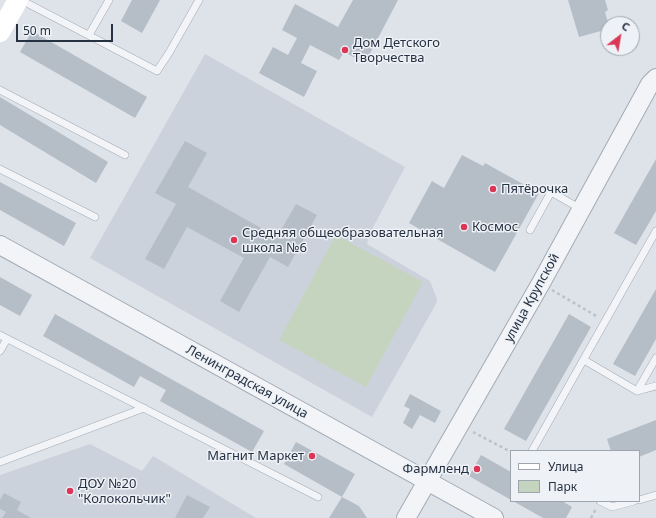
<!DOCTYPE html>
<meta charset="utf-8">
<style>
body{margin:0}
#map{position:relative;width:656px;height:518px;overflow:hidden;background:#dee3ea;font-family:"Noto Sans",sans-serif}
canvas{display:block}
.legend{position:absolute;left:510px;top:450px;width:130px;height:52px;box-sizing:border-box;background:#eef2f7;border:1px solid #9ea5af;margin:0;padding:5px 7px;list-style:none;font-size:12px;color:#263142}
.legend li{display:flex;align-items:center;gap:8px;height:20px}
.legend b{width:20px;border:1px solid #9ea5af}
.north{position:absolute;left:600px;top:16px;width:40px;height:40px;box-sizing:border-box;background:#eef2f7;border:1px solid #9ea5af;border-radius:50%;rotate:31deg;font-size:11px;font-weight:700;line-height:16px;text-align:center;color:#263142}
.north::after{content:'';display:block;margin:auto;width:14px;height:18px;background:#dd3556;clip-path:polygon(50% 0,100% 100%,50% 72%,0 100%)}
.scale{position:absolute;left:16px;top:24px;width:97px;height:18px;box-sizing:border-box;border:2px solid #263142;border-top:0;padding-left:5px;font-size:12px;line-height:14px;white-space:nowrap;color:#263142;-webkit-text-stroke:3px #eef2f7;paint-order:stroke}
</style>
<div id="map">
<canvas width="656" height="518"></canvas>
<ul class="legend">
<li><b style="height:5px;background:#fff"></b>Улица</li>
<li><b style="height:11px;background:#c5d4bf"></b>Парк</li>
</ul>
<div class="north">С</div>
<div class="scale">50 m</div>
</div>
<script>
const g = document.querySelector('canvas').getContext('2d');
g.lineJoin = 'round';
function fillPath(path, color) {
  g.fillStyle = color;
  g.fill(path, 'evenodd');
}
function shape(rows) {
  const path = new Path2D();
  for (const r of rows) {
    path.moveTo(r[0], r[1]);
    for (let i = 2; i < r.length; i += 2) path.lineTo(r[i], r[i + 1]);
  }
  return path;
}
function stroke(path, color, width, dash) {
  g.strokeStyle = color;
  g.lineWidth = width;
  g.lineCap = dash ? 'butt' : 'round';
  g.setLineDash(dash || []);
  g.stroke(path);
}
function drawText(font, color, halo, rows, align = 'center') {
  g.font = font + ' "Noto Sans",sans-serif';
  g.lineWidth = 3;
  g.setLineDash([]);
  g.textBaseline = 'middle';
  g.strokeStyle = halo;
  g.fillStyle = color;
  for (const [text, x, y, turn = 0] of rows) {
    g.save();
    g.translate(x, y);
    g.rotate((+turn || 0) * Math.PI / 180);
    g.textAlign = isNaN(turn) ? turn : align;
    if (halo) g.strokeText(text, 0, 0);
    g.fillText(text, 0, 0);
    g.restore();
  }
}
fillPath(shape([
 [205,54,405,167,369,235,367,244,430,281,437,299,436,304,372,417,90,258],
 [90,444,142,471,153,456,256,518,0,518,0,475]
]), '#ccd2dc');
fillPath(shape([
 [336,235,423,282,366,387,279,340]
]), '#c5d4bf');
fillPath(shape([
 [132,0,160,0,142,33,121,21],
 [353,0,398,0,365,63,344,52,339,60,310,45,301,63,317,71,304,97,259,73,273,47,288,55,297,38,282,30,295,4,338,27],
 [568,0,605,0,608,10,605,12,608,23,608,29,579,37],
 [32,31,147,97,135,118,20,52],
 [0,97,108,162,96,183,0,125],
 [185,141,207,153,188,187,277,237,296,204,317,215,288,267,270,257,239,312,220,301,244,258,187,227,164,269,145,259,176,204,155,193],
 [462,155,483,166,485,163,539,193,495,272,409,223,432,181,444,188],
 [656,159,656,211,636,245,614,233],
 [0,182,76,223,64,246,0,210],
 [0,277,32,295,20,316,0,305],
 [656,289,656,339,635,376,613,364],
 [55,314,264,431,252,452,160,401,166,390,140,376,134,387,43,336],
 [569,314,591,327,526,441,504,429],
 [410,394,441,411,435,423,420,415,412,429,403,423,410,409,404,406],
 [656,420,656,450,639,457,639,451,611,451,607,439],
 [296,442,355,474,342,497,284,464],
 [481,455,511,472,511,500,469,476],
 [4,493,21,502,17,510,31,518,2,518,6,512,0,509,0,500],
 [187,495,210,507,203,518,175,518],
 [342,497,359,506,367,518,329,518],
 [513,501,562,501,572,507,566,518,543,518]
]), '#b5bdc7');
const service = shape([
 [21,0,157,71,169,53,199,0],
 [89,35,109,0],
 [0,90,125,155],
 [0,169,95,217],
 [530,230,551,192,581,209],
 [0,335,318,497],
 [0,351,7,339],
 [584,360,637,391,656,358],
 [637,391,656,386],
 [532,451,656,231],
 [0,462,144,408],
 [639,500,656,495],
 [600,501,612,507,634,501]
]);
const tertiary = shape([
 [0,245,494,518],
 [406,518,541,283,650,84,656,78]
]);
stroke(service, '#a3aab4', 8);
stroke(tertiary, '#a3aab4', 20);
stroke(shape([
 [552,290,598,317],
 [473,432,511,452],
 [591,518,596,509]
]), '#bdc1c8', 2.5, [3, 3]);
stroke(service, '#f2f4f7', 7);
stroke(tertiary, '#f2f4f7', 18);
stroke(shape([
 [0,32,18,0]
]), '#fff', 20);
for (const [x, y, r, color] of [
 [345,50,4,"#dd3556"],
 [493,189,4,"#dd3556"],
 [464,227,4,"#dd3556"],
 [234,240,4,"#dd3556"],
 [312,456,4,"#dd3556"],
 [477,469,4,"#dd3556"],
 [70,491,4,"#dd3556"]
]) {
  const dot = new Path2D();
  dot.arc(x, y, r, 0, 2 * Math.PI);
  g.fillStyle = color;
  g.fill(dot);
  stroke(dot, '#eef2f7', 1.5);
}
drawText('13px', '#263142', '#eef2f7', [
 ["Дом Детского",353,43],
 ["Творчества",353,58],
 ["Пятёрочка",501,189],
 ["Космос",472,227],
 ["Средняя общеобразовательная",242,233],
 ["школа №6",242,248],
 ["Магнит Маркет",304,456,"right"],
 ["Фармленд",469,469,"right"],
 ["ДОУ №20",78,484],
 ["\"Колокольчик\"",78,499]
], 'left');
drawText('13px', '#263142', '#eef2f7', [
 ["улица Крупской",532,298,-61],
 ["Ленинградская улица",247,382,29]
]);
</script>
